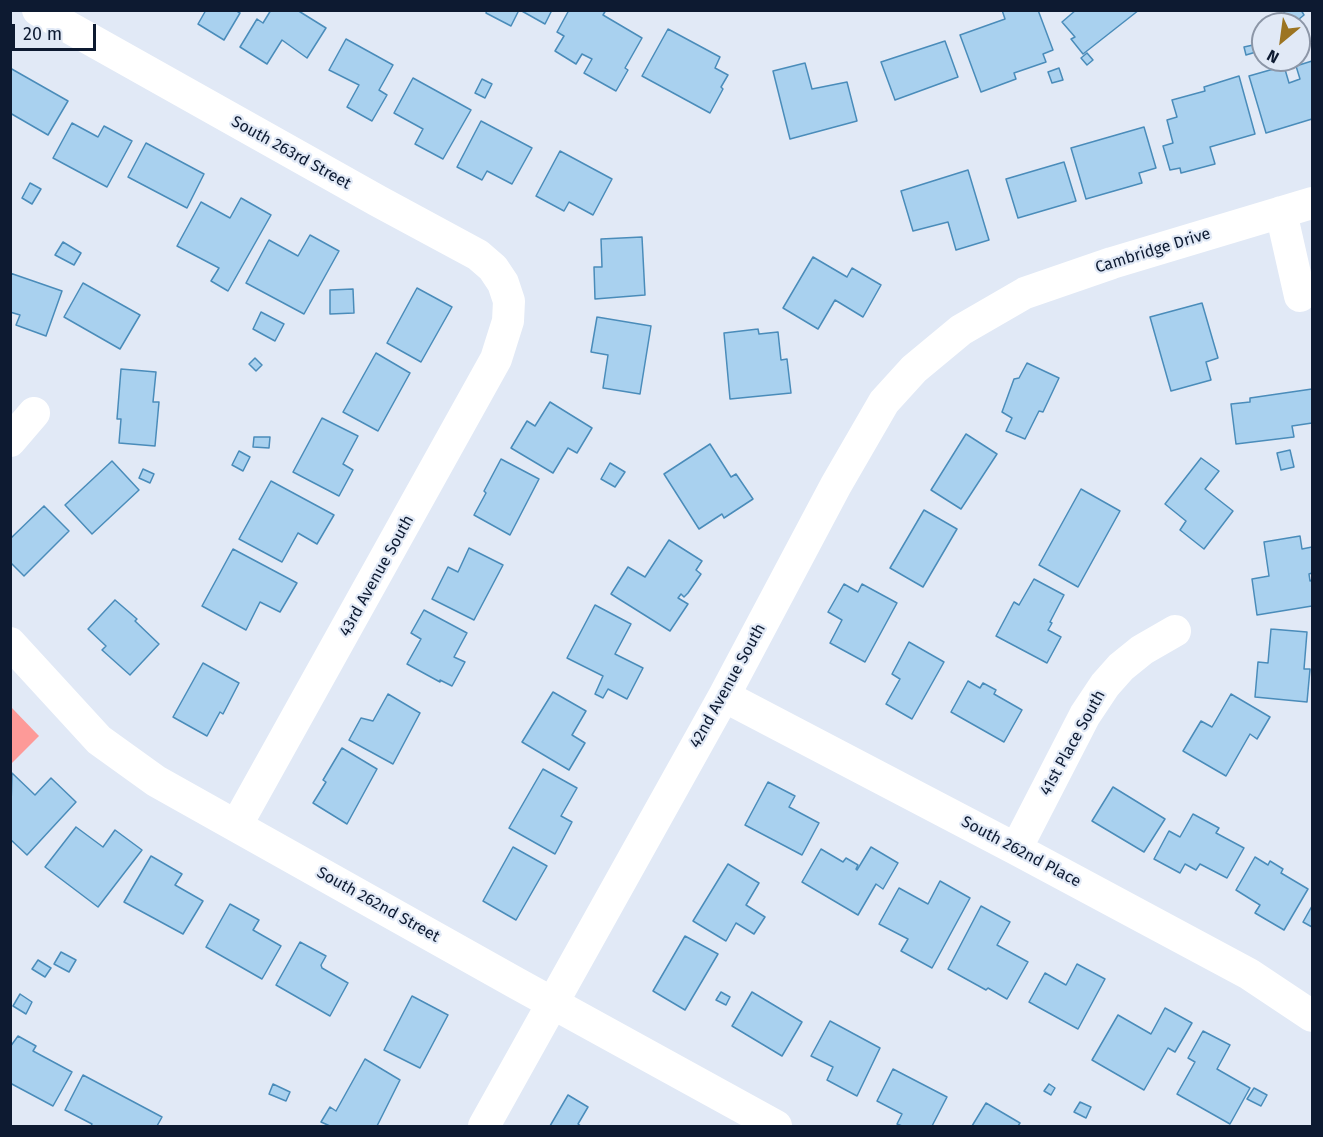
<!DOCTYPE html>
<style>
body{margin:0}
#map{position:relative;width:1323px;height:1137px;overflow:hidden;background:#e1e9f6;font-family:"Fira Sans",sans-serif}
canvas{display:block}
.frame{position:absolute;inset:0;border:12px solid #0d1a31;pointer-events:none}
.north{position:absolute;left:1251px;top:12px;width:60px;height:60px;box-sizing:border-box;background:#e1e9f6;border:2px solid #8c96a7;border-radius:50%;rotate:209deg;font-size:16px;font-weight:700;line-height:24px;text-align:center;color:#0d1a31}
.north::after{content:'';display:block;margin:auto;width:21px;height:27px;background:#9c7421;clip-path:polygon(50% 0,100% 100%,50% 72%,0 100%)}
.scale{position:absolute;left:12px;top:24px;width:84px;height:27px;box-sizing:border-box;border:3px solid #0d1a31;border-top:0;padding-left:8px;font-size:18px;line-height:21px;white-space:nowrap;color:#0d1a31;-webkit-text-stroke:4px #e1e9f6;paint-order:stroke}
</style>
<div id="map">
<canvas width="1323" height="1137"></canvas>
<div class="frame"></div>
<div class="north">N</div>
<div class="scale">20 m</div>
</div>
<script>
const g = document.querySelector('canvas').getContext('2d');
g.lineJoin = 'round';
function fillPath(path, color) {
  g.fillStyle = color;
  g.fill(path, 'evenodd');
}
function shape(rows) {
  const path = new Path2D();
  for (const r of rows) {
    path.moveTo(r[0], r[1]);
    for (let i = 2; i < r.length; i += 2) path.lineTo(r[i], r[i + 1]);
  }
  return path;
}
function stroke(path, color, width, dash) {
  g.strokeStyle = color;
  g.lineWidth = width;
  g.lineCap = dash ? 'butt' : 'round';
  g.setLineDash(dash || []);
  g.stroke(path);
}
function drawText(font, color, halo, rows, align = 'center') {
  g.font = font + ' "Fira Sans",sans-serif';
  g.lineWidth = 4.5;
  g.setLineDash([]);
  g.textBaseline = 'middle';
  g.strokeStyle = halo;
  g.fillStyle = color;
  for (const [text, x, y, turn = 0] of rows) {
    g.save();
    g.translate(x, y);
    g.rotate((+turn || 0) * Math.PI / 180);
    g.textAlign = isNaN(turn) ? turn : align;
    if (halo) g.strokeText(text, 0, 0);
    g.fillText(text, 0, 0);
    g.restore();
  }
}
fillPath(shape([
 [11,707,39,736,11,764,10,764]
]), '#fd9a98');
const building = shape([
 [206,10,235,10,240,13,224,40,198,24,206,10],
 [271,10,297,10,326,28,307,58,282,40,267,64,240,47,257,19,263,23,271,10],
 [487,10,519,10,511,26,486,13,487,10],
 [520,10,552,10,545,24,520,10],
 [569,10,606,10,603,15,642,38,625,68,628,70,616,91,584,73,592,59,582,54,576,64,555,51,564,36,557,32,569,10],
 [1002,10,1038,10,1053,50,1043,54,1046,62,1014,73,1016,79,981,92,960,35,1005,19,1002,10],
 [1076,10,1139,10,1083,54,1071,39,1075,37,1062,22,1076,10],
 [1301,10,1304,15,1293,24,1283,11,1301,10],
 [668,29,720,57,715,68,728,75,721,87,723,89,710,113,642,76,668,29],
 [346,39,393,65,379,90,387,95,372,121,347,107,359,85,329,70,346,39],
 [945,41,958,77,895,100,881,62,945,41],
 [1253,45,1256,52,1246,55,1244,47,1253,45],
 [1087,53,1093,60,1087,65,1081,58,1087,53],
 [1312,61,1312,122,1312,119,1266,133,1249,76,1284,66,1289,83,1300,79,1296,66,1312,61],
 [805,63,812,89,847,82,857,121,790,139,773,71,805,63],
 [10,68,68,101,48,135,10,113,10,68],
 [1059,68,1063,80,1052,83,1048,72,1059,68],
 [1239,76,1255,134,1210,147,1215,164,1181,173,1180,168,1170,170,1163,146,1173,143,1167,120,1177,117,1172,100,1205,91,1204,87,1239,76],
 [413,78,471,110,443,159,415,144,423,129,394,113,413,78],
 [482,79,492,84,485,98,475,93,482,79],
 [481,121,532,148,512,184,487,171,482,180,457,167,481,121],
 [72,123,98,137,104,126,132,141,107,187,53,158,72,123],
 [1144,127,1156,168,1139,173,1142,183,1086,199,1071,148,1144,127],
 [146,143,204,174,187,208,128,177,146,143],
 [560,151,612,179,593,215,569,202,564,211,536,196,560,151],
 [1064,162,1076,201,1018,218,1006,179,1064,162],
 [968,170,989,240,956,250,948,222,913,231,901,191,968,170],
 [30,183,41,189,32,204,22,198,30,183],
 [241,198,271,215,228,291,211,281,219,268,177,246,201,202,230,218,241,198],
 [310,235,339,251,304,314,246,283,269,240,298,256,310,235],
 [642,237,645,295,595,299,594,267,602,267,601,239,642,237],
 [63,242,81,253,74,265,55,255,63,242],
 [813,257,847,277,852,268,881,285,863,317,835,300,818,329,783,308,813,257],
 [10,273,62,291,46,336,16,325,20,315,10,312,10,273],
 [83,283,140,315,120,349,64,317,83,283],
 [417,288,452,307,421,362,387,343,417,288],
 [353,289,354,313,330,314,330,290,353,289],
 [1202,303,1218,358,1206,362,1211,380,1171,391,1150,317,1202,303],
 [261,312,284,324,275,341,253,329,261,312],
 [597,317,651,326,640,394,603,388,608,355,591,352,597,317],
 [758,329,759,334,778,332,781,360,787,359,791,393,730,399,724,333,758,329],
 [376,353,410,373,378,431,343,412,376,353],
 [255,358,262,365,256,371,249,364,255,358],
 [1027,363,1059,378,1043,412,1039,411,1025,439,1006,431,1012,418,1002,412,1014,379,1019,378,1027,363],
 [121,369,156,372,153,402,159,402,155,446,119,443,121,419,117,419,121,369],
 [1312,389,1312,423,1292,426,1294,437,1236,444,1231,404,1250,402,1250,398,1312,389],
 [550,402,592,428,577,453,568,448,553,473,511,448,527,421,535,426,550,402],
 [322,418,358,436,343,464,353,470,339,496,293,472,322,418],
 [966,434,997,454,961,509,931,490,966,434],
 [254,437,270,437,269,448,253,447,254,437],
 [710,444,731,477,736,474,753,499,724,518,722,514,699,529,664,474,710,444],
 [1290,450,1294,467,1281,470,1277,453,1290,450],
 [239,451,250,457,243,471,232,465,239,451],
 [1201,458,1219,471,1205,489,1233,511,1204,549,1180,530,1186,521,1165,504,1201,458],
 [501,459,539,479,510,535,474,515,486,493,484,491,501,459],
 [112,461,139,490,92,534,65,505,112,461],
 [610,463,625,472,615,487,601,479,610,463],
 [143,469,154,474,150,483,139,478,143,469],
 [271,481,334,515,317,544,298,533,282,562,239,539,271,481],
 [1081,489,1120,511,1078,587,1039,565,1081,489],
 [44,506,69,531,24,576,10,562,10,539,44,506],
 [924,510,957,529,923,587,890,568,924,510],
 [1300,536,1302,549,1312,547,1312,573,1309,574,1310,581,1312,580,1312,606,1257,615,1252,579,1269,576,1264,542,1300,536],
 [669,540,702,561,696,570,701,574,688,593,684,597,681,594,678,598,688,604,670,631,611,594,628,567,645,577,669,540],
 [469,548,503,565,474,620,432,599,448,567,458,572,469,548],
 [233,549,297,583,280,612,260,602,246,630,202,606,233,549],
 [1034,579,1064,595,1050,622,1052,623,1048,630,1061,637,1047,663,996,636,1014,602,1019,605,1034,579],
 [844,584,858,592,862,584,897,603,865,662,830,643,842,620,828,612,844,584],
 [115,600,137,619,135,621,159,644,130,675,102,650,106,646,88,629,115,600],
 [595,605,631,624,615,654,643,668,627,699,608,689,603,698,595,694,603,676,567,658,595,605],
 [424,610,467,633,454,657,465,662,452,686,440,680,440,682,407,664,421,639,411,633,424,610],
 [1271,629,1307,632,1304,669,1310,669,1307,702,1255,697,1258,662,1268,663,1271,629],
 [909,642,944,662,912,719,886,704,900,679,892,674,909,642],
 [203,663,239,683,223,714,220,712,207,736,173,717,203,663],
 [968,681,980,688,983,683,996,690,994,694,1022,710,1004,742,951,712,968,681],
 [553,692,586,711,572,735,585,743,569,770,522,742,553,692],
 [388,694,420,713,393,764,349,740,361,718,373,721,388,694],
 [1231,694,1270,717,1257,739,1250,734,1226,776,1183,751,1201,721,1212,727,1231,694],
 [342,748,377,769,347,824,313,803,326,782,323,780,342,748],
 [543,769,577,788,561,816,572,822,555,854,509,828,543,769],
 [12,773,35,795,51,778,76,802,27,855,10,839,12,773],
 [768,782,795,796,789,807,819,823,802,855,745,825,768,782],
 [1113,787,1165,819,1144,852,1092,821,1113,787],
 [1193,814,1219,828,1216,833,1244,848,1227,878,1200,864,1196,870,1185,864,1180,873,1154,859,1169,831,1180,837,1193,814],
 [76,827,103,847,115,830,142,850,98,907,45,867,76,827],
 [513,847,547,866,516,920,483,901,513,847],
 [871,847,898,863,883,889,876,884,858,915,802,882,821,849,843,862,846,858,858,865,856,869,857,870,871,847],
 [151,856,182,874,175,885,203,901,183,934,124,902,151,856],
 [1255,857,1268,865,1270,861,1283,869,1281,873,1308,889,1284,930,1255,913,1260,905,1236,890,1255,857],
 [728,864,759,883,746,905,765,917,754,934,736,923,726,941,693,921,728,864],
 [940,881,970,898,932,968,901,951,908,939,879,924,899,888,928,904,940,881],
 [230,904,259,920,253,930,281,946,262,979,206,947,230,904],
 [981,906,1010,922,997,945,1028,962,1007,999,988,988,986,990,948,969,981,906],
 [1312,906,1312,927,1303,922,1312,906],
 [685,936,718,954,685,1010,653,991,685,936],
 [300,942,326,956,321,965,322,968,348,983,330,1016,276,985,300,942],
 [61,952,76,960,69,972,54,964,61,952],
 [38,960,51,968,45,977,32,969,38,960],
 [1077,964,1105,979,1078,1029,1029,1002,1045,973,1066,985,1077,964],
 [721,992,730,997,726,1005,716,1000,721,992],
 [752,992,802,1022,782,1056,732,1026,752,992],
 [20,994,32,1002,26,1014,13,1006,20,994],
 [412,996,448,1015,420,1068,384,1050,412,996],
 [1165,1008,1192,1023,1175,1052,1168,1048,1144,1090,1092,1060,1118,1015,1151,1034,1165,1008],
 [830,1021,880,1048,857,1096,827,1080,833,1067,811,1056,830,1021],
 [1203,1031,1230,1045,1217,1069,1250,1088,1230,1124,1177,1094,1195,1062,1188,1058,1203,1031],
 [18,1036,36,1046,33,1051,72,1072,53,1106,10,1083,10,1047,18,1036],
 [365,1059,400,1080,377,1126,330,1126,321,1122,330,1107,336,1111,365,1059],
 [893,1069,947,1097,932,1126,902,1126,897,1124,902,1114,877,1101,893,1069],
 [83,1075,162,1117,157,1126,91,1126,92,1124,65,1110,83,1075],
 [273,1084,290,1092,286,1101,269,1094,273,1084],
 [1049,1084,1055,1088,1051,1095,1044,1091,1049,1084],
 [1254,1088,1267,1095,1261,1106,1247,1099,1254,1088],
 [568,1095,588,1107,578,1124,581,1126,550,1126,568,1095],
 [1080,1102,1091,1107,1086,1118,1074,1112,1080,1102],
 [986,1103,1020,1123,1018,1126,972,1126,986,1103]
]);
fillPath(building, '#a9d1ef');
stroke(building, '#4a8cba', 1.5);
stroke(shape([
 [38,10,378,201,478,255,493,268,503,283,509,301,508,321,496,359,236,826],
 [1281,212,1300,296],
 [10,441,34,413],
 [10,643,99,740,156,781,516,983,776,1126],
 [724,696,1016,849,1249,974,1312,1016],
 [1016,849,1085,715,1105,685,1121,667,1142,650,1175,631],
 [484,1126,724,696,836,485,884,402,914,369,961,330,1025,293,1112,263,1312,203]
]), '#fff', 32);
drawText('16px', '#0d1a31', '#e1e9f6', [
 ["South 263rd Street",291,153,29],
 ["Cambridge Drive",1153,251,-17],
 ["43rd Avenue South",377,576,-61],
 ["42nd Avenue South",728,686,-61],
 ["41st Place South",1073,743,-61],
 ["South 262nd Place",1021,852,28],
 ["South 262nd Street",378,905,29]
]);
</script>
